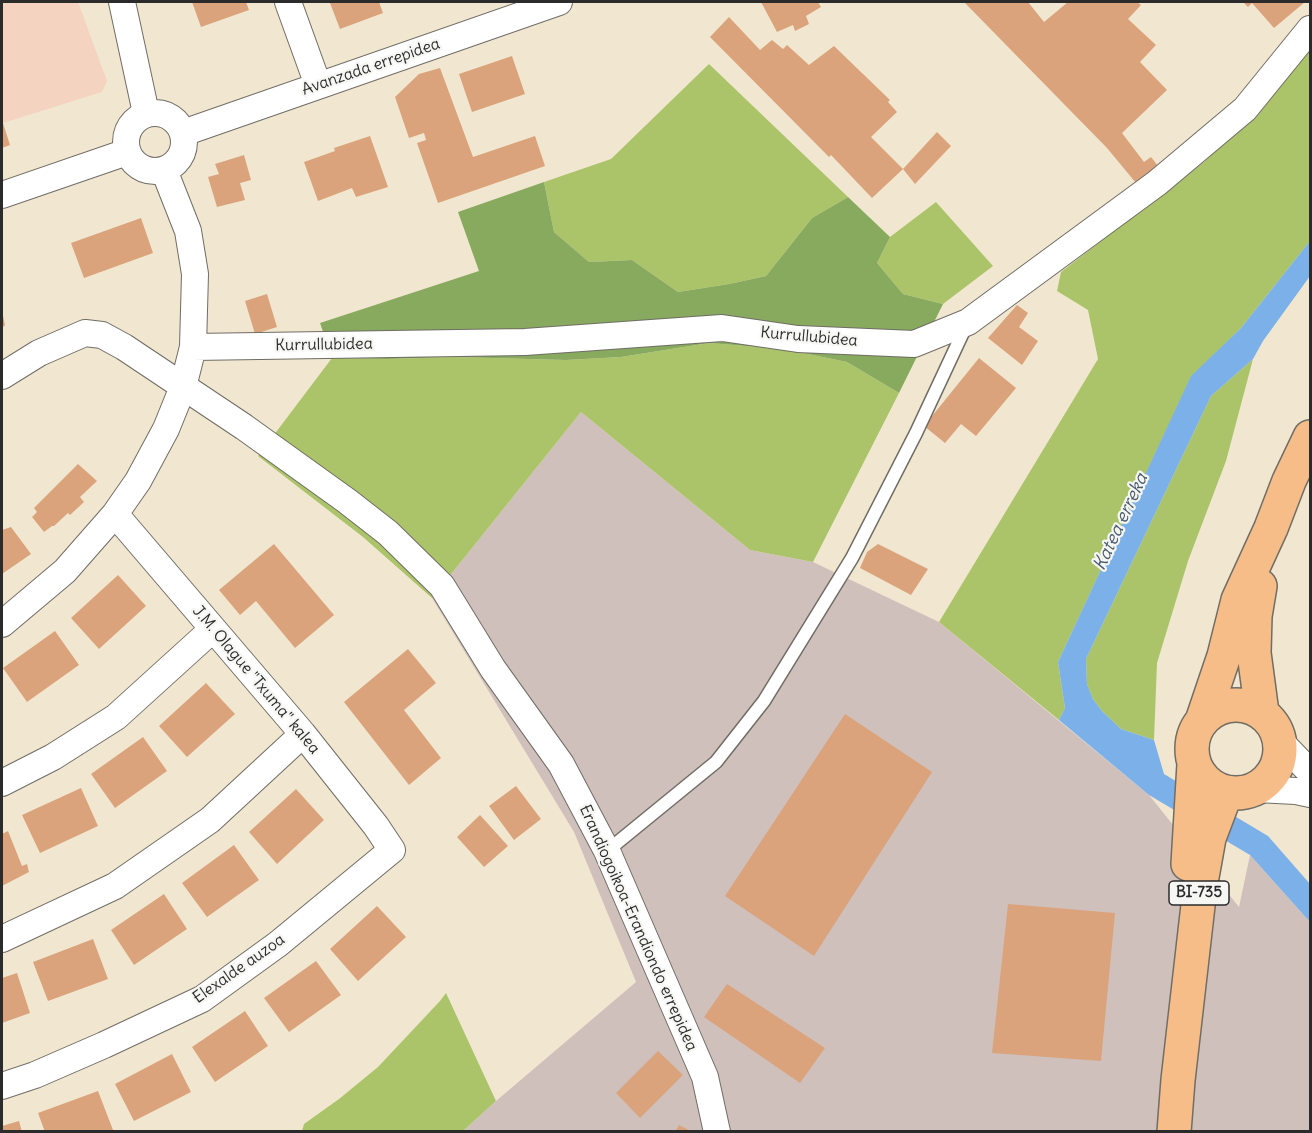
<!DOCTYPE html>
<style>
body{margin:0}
#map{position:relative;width:1312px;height:1133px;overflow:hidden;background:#f1e7d1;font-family:Delius,sans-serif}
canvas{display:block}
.frame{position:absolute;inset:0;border:3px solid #2b2b2b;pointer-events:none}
</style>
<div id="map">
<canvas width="1312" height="1133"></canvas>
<div class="frame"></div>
</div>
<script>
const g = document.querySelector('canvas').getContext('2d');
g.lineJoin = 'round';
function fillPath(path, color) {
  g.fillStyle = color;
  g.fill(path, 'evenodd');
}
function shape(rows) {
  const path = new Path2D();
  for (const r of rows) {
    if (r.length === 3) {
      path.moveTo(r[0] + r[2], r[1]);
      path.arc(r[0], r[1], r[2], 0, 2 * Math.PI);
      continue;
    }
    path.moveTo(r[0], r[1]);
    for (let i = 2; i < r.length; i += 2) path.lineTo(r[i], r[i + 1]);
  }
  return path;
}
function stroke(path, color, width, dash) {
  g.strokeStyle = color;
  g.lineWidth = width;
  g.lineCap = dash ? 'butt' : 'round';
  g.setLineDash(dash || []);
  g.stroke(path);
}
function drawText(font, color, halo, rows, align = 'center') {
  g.font = font + ' Delius,sans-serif';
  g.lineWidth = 4.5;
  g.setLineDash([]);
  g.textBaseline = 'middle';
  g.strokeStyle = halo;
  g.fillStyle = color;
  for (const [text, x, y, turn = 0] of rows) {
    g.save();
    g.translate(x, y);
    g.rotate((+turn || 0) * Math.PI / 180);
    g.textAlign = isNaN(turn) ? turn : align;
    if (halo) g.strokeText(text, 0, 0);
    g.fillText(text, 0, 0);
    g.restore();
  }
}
fillPath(shape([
 [2,2,78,2,107,81,102,92,3,123,2,118]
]), '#f4d3c1');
fillPath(shape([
 [581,412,750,550,813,562,939,622,1149,795,1239,907,1250,855,1310,922,1310,1131,463,1131,496,1101,636,982,574,832,432,598]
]), '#d0c0bc');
fillPath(shape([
 [1310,47,1310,241,1241,328,1191,377,1058,662,1065,708,1059,720,939,622,1098,359,1088,310,1057,291,1061,272,1204,162,1277,91],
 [709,64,848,197,812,218,766,276,729,284,678,292,632,260,589,262,554,232,544,182,611,159],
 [936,202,993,266,943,304,903,294,877,263,890,237],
 [709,343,783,349,847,362,899,393,813,562,750,550,581,412,432,598,363,537,258,456,332,358,387,359,454,357,566,360,621,357],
 [1253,359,1226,461,1188,561,1157,663,1154,740,1121,729,1102,711,1093,699,1087,684,1086,659,1211,396],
 [446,993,496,1101,463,1131,302,1131,304,1124,339,1099,378,1067,440,1001]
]), '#abc46a');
fillPath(shape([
 [544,182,554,232,589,262,632,260,678,292,729,284,766,276,812,218,848,197,890,237,877,263,903,294,943,304,899,393,847,362,783,349,709,343,621,357,566,360,454,357,387,359,332,358,320,323,479,271,458,212]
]), '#88aa5e');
fillPath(shape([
 [1310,241,1310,276,1263,341,1253,359,1211,396,1086,659,1087,684,1093,699,1102,711,1121,729,1154,740,1164,774,1268,836,1310,884,1310,922,1250,855,1149,795,1059,720,1065,708,1058,662,1191,376,1241,328]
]), '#7bb0e9');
fillPath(shape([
 [192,2,246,2,249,10,201,27],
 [334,2,379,2,383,13,340,29,330,3],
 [761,2,818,2,821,7,806,16,809,24,795,31,793,25,777,32],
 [964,2,1028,2,1044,22,1068,2,1137,2,1141,5,1128,19,1156,45,1140,62,1167,90,1122,133,1144,162,1151,157,1161,170,1136,183,1107,148],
 [1243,2,1305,2,1274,28,1252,3,1248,7],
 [729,17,760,50,772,40,783,49,787,45,809,65,834,46,890,100,888,102,897,112,871,137,903,169,872,198,831,155,829,157,710,37],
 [512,56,525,94,472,112,459,74],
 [440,68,473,157,535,136,545,166,438,203,417,143,426,140,424,133,409,138,395,97,419,74],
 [2,120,10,145,2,148],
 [937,132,951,146,915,184,903,169],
 [370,136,388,187,356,197,352,188,318,201,304,162,335,151,334,148],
 [244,155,251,180,240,183,245,200,217,207,208,177,219,174,215,164],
 [141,218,153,253,84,278,71,243],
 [267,294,277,327,255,334,245,301],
 [1017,305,1028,313,1019,327,1038,341,1022,365,988,338],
 [2,311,5,325,2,328],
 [979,358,1016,388,976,436,961,424,945,443,924,426],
 [78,464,97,481,80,497,84,502,70,515,68,513,54,526,52,526,44,532,32,517,37,512,34,508],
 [11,527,31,554,2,574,2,530],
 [274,544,334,615,295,648,256,601,240,615,219,590],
 [878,544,928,569,911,595,860,568,867,552],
 [118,575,146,606,99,649,71,618],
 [55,631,79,665,27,702,3,668],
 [408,649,436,683,404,710,441,758,409,785,344,702],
 [206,683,235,714,187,757,159,726],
 [845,714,932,772,814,956,725,896],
 [143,737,167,771,115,808,91,774],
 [516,786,541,819,514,840,489,806],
 [81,788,98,826,40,853,22,815],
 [296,789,324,820,277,864,249,832],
 [480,815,508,846,484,867,457,837],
 [8,831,22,866,27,864,29,872,2,886,2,834],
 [234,845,259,880,207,917,182,883],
 [164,894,187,929,134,965,111,930],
 [1008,904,1115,913,1101,1061,992,1053],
 [377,906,406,937,358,981,330,949],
 [93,939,108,979,48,1001,33,962],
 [316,961,341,995,289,1032,264,998],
 [17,973,30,1013,2,1023,2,978],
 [727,984,825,1048,800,1083,704,1017],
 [245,1011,268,1046,215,1082,192,1047],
 [658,1051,683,1075,640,1118,616,1093],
 [172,1054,191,1092,134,1121,115,1084],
 [98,1091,113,1130,109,1132,45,1132,38,1113],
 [19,1121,22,1132,2,1132,2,1126],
 [679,1125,689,1130,688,1132,675,1132]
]), '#daa37b');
const lane = shape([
 [607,851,716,762,764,701,852,558,916,433,966,326]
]);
const street = shape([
 [122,2,146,113],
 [288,2,318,85],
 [155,142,29],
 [183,133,559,2],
 [2,195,127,152],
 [193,347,525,342,722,328,798,339,914,344,968,322,1157,183,1245,109,1310,29],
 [2,376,39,353,85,333,102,335,124,347,244,427,347,501,388,533,442,586,493,669,561,764,607,851,705,1077,717,1132],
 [2,624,65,571,115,514,138,481,166,429,183,387,193,347,195,274,188,231,164,170],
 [1279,740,1310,772],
 [2,783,53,757,116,717,213,629],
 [1256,789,1296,791,1310,794],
 [2,939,115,886,210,820,303,734],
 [2,1086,35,1075,104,1045,202,999,278,944,392,850,376,826,303,734,115,514]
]);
const primary = shape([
 [1260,586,1255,616,1254,653,1262,713],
 [1236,749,44],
 [1202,721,1224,656,1238,600,1271,528,1289,481,1310,437],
 [1188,864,1194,764],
 [1174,1132,1178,1080,1200,888,1209,838,1226,793]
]);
stroke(lane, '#706d65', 15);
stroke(street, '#706d65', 28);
stroke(primary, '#706d65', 36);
stroke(lane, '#fff', 12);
stroke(street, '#fff', 26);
stroke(primary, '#f7bd88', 33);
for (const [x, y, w] of [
 [1199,893,60]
]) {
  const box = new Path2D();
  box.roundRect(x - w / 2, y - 12, w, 24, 4.5);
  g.fillStyle = '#f6f6f2';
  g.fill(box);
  stroke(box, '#2b2b2b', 1.5);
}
drawText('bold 15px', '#2b2b2b', null, [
 ["BI-735",1199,893]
]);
drawText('16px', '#2b2b2b', '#f6f6f2', [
 ["Avanzada errepidea",371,67,-19],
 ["Kurrullubidea",809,337,5],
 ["Kurrullubidea",324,345,-1],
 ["J.M. Olague \"Txuma\" kalea",256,680,50],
 ["Erandiogoikoa-Erandiondo errepidea",638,928,66],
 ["Elexalde auzoa",239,969,-35]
]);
drawText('italic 18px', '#475a6e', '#f6f6f2', [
 ["Katea erreka",1121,522,-65]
]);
</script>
